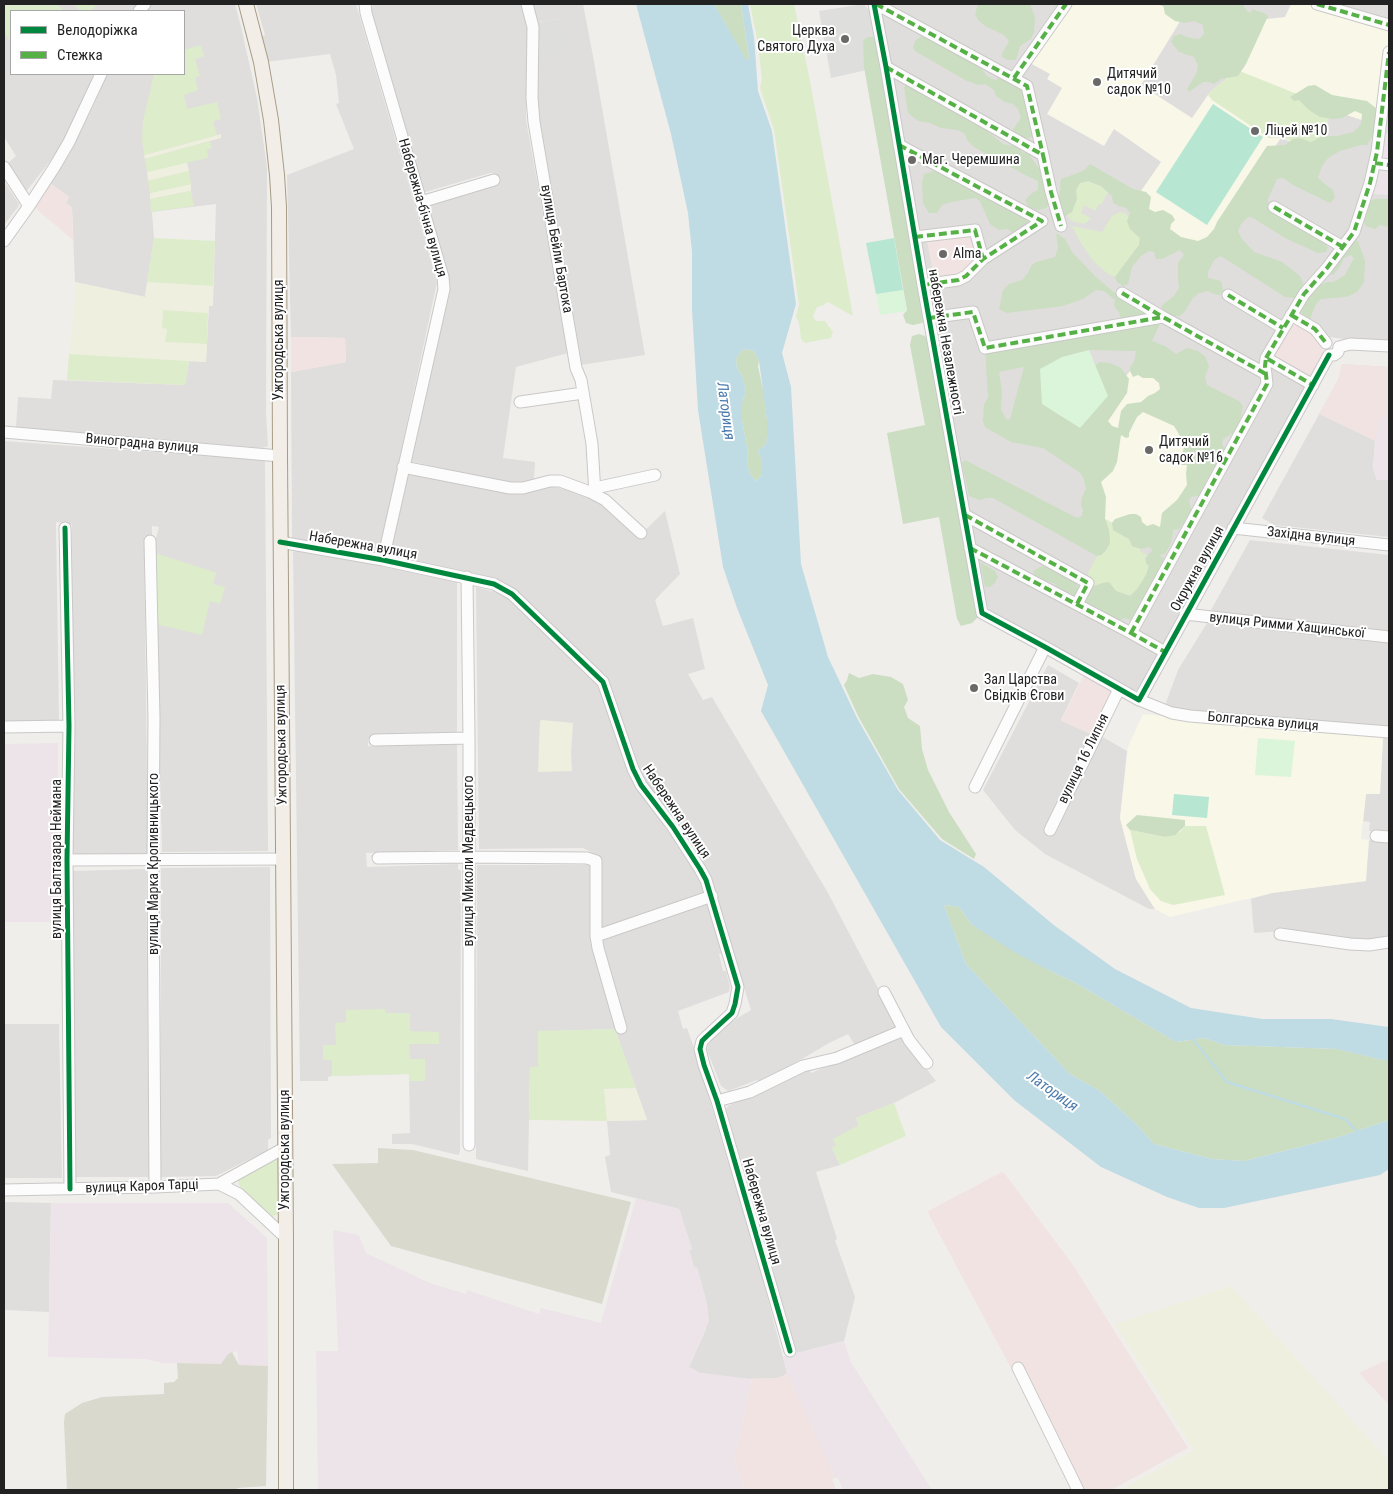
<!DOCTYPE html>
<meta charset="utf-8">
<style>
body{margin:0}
#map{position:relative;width:1393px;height:1494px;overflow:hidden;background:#f0eeeb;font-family:"Roboto Condensed",sans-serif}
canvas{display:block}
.frame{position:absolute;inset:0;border:5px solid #222;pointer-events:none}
.legend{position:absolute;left:10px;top:10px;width:175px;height:65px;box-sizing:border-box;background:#fff;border:1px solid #a7a7a7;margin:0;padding:6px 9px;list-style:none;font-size:15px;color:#222}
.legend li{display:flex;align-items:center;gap:10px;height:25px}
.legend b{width:25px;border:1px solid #a7a7a7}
</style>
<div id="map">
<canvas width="1393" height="1494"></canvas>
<div class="frame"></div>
<ul class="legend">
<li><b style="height:6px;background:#00873e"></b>Велодоріжка</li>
<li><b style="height:6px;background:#55b145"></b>Стежка</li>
</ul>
</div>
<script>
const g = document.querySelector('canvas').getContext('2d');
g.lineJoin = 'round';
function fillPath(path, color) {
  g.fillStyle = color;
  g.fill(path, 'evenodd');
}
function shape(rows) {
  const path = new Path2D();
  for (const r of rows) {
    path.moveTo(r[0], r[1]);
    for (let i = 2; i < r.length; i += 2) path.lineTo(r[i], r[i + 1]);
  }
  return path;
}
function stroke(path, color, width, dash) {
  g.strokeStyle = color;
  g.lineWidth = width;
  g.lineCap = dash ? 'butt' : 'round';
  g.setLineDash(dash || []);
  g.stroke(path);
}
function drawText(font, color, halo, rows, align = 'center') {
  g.font = font + ' "Roboto Condensed",sans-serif';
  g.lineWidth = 4;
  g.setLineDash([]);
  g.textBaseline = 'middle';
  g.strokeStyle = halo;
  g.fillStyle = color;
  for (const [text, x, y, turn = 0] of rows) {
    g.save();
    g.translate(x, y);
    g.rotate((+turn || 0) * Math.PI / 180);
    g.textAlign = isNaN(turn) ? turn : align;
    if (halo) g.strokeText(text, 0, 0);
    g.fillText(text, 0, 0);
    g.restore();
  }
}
fillPath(shape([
 [4,4,139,4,134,11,11,11,11,74,94,74,65,138,54,156,25,193,8,163,16,156,4,137],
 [151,4,235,4,241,27,257,98,267,167,266,414,268,446,262,448,16,427,18,397,51,399,53,380,185,385,189,361,206,362,209,306,213,306,216,204,152,212,154,238,145,297,75,282,72,208,66,203,69,197,50,183,69,155,93,107,107,74,184,74,184,11,145,11],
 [256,4,356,4,437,282,379,555,292,539,291,372,346,362,345,338,291,337,287,175,354,149,336,104,339,103,336,75,330,54,266,62,261,37,265,35],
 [373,4,522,4,530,37,526,73,526,120,568,353,516,367,503,458,535,462,534,480,513,484,410,461,448,287,426,204,500,183,494,173,490,173,422,193,371,11],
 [531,4,583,4,593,56,645,355,581,365,536,104,538,61,562,19,537,22],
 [877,4,1389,4,1389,344,1328,337,1324,343,1312,382,1143,687,1137,690,1131,690,990,610,986,605],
 [4,181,19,204,18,207,4,225],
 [1342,364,1389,367,1375,441,1373,468,1377,480,1389,480,1389,537,1274,525,1262,518,1339,378],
 [4,441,265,460,268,851,162,852,154,546,159,527,152,526,152,535,144,537,148,854,73,855,72,525,56,522,59,721,5,723,6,720,4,720],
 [407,471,472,484,547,486,570,490,602,502,638,537,665,511,680,574,655,600,663,626,693,618,705,669,688,674,703,700,712,697,828,893,899,1028,856,1047,848,1034,829,1043,760,1084,757,1080,728,1091,721,1086,707,1050,708,1045,712,1037,731,1022,751,1010,709,874,661,801,658,802,653,791,646,783,638,766,608,682,505,582,387,556],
 [1250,540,1389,555,1389,632,1232,615,1211,610],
 [296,551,332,556,457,582,457,734,368,738,368,746,457,743,458,850,366,853,367,867,458,864,458,869,461,871,460,1152,458,1155,412,1144,392,1144,392,1134,410,1133,409,1074,332,1076,328,1077,328,1081,300,1081,293,552],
 [476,587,503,594,515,601,601,687,624,762,637,787,699,876,704,892,600,929,600,857,595,854,583,848,479,849],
 [1207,623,1389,643,1389,729,1164,708,1178,670],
 [1048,665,1079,683,1061,720,1093,735,1045,831,1053,835,1101,736,1127,751,1120,818,1136,879,1155,909,1149,909,1045,854,1015,830,983,790],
 [1383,737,1389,737,1389,833,1369,831,1370,822,1363,821,1366,794,1380,793],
 [1369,840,1389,842,1389,939,1373,942,1284,931,1254,933,1251,899,1272,893,1365,881],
 [477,865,593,865,596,956,615,1029,553,1031,538,1067,530,1068,528,1171,476,1159],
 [270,867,271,1138,268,1140,268,1150,216,1176,161,1177,161,868],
 [146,869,149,1177,75,1177,72,871],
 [709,903,723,953,719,954,723,971,726,971,730,987,729,992,678,1011,683,1029,687,1028,694,1048,759,1265,787,1373,783,1376,777,1378,747,1379,700,1373,689,1367,706,1329,697,1267,694,1268,689,1250,692,1249,679,1209,611,1192,605,1157,610,1155,607,1121,647,1120,616,1032,625,1029,600,941],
 [4,1024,59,1024,62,1178,4,1178],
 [903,1034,914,1053,936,1081,894,1103,856,1118,859,1125,836,1146,832,1148,840,1165,816,1172,837,1239,835,1240,855,1297,844,1341,797,1353,726,1109,728,1106,809,1067,811,1073],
 [4,1202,51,1203,49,1312,4,1310]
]), '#dfdedc');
fillPath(shape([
 [50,183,69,197,66,203,72,208,73,240,34,207],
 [975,230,983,259,966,276,935,284,926,236],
 [1292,317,1324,343,1323,352,1326,355,1312,382,1269,357],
 [291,337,345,338,346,362,291,372],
 [1342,364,1389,367,1389,418,1380,417,1375,441,1319,414,1339,378],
 [1085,673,1115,691,1093,735,1061,721],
 [1002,1172,1005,1174,1073,1265,1188,1448,1111,1490,1078,1490,1018,1368,1012,1370,929,1215,928,1211],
 [1389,1359,1389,1405,1359,1373],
 [787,1373,835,1478,832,1479,836,1490,745,1490,734,1461,752,1379,777,1378,783,1376]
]), '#f1e3e1');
fillPath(shape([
 [1384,133,1389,134,1389,195,1371,194],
 [1380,417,1389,418,1389,480,1377,480,1373,468,1375,441],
 [58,743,58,922,4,922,4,744],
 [636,1198,679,1209,692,1249,689,1250,694,1267,697,1267,707,1303,709,1321,689,1367,700,1373,752,1379,734,1461,745,1490,318,1490,316,1351,338,1351,333,1230,359,1235,366,1253,430,1283,466,1294,467,1290,539,1314,541,1308,601,1323],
 [51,1203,228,1203,267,1238,268,1366,239,1365,237,1351,228,1354,222,1364,162,1363,146,1359,48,1357],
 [844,1341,851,1362,932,1490,843,1490,838,1478,835,1478,787,1373,783,1357]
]), '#ede4e9');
fillPath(shape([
 [1070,4,1157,4,1184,15,1141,85,1192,118,1210,92,1237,70,1258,20,1285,17,1291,4,1311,4,1389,30,1389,43,1377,109,1376,125,1329,109,1325,154,1281,138,1199,256,1134,201,1161,162,1114,129,1104,146,1047,114,1062,88,1047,79,1050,74,1030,63],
 [1147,352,1238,403,1158,548,1105,519,1080,428],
 [1143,714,1383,737,1380,794,1366,794,1361,839,1369,840,1366,881,1272,893,1170,917,1155,909,1136,879,1120,818,1128,747]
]), '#f8f7e8');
fillPath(shape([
 [864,4,871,13,880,67,831,78,819,11],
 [562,19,565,54,538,61,537,22]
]), '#dededc');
fillPath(shape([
 [378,1148,413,1150,631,1202,602,1304,391,1246,332,1164,378,1163],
 [232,1352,239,1365,268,1366,266,1486,237,1488,237,1490,67,1490,64,1422,65,1414,82,1403,102,1397,164,1394,164,1383,174,1382,178,1378,177,1363,221,1364,228,1354]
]), '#d9d9cd');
fillPath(shape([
 [221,134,221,138,145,159,144,155],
 [187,162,189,171,148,181,147,172],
 [191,184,191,191,150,199,150,193],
 [75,282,145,297,147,282,213,286,212,306,209,306,208,313,163,310,162,328,167,329,165,342,207,344,206,362,69,354,75,301],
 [542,720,573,723,571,753,572,771,538,772,540,721],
 [604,1089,636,1089,647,1120,607,1121],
 [1231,1286,1389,1461,1389,1490,1121,1490,1194,1450,1115,1324]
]), '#efefdf');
fillPath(shape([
 [4,4,57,4,64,11,11,11,11,43,4,32],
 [73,4,97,4,91,11,81,11],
 [750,4,794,4,810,81,853,316,828,302,824,305,817,307,813,316,816,321,825,321,833,332,831,338,805,343,801,339,799,323,796,316,799,305,774,130,760,88,762,79,758,44],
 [201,45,204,56,195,59,200,76,195,78,198,90,184,95,187,109,217,102,221,119,213,121,217,135,144,155,142,139,143,121,154,74,184,74,184,50],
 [1237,70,1317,102,1329,109,1325,154,1281,137,1269,138,1212,100,1208,95,1210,92],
 [210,141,212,148,207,149,208,158,147,172,145,159],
 [189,171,191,184,150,193,148,181],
 [1088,181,1101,186,1108,192,1101,205,1099,204,1095,211,1084,205,1081,213,1091,218,1087,222,1084,224,1071,221,1067,215,1072,212,1076,190,1080,183],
 [191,191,194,206,151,212,150,199],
 [1120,212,1125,213,1129,217,1127,221,1140,237,1139,245,1115,277,1108,274,1094,262,1082,245,1072,226,1102,232,1112,216],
 [154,238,215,241,213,286,147,282],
 [163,310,208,313,207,344,165,342,167,329,162,328],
 [69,354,189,361,185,385,67,380],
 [1105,519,1112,523,1114,530,1129,539,1132,546,1141,549,1140,551,1148,556,1144,558,1149,566,1146,575,1137,590,1130,596,1116,591,1103,583,1094,586,1095,582,1088,577,1088,573,1097,556,1101,555,1106,550,1110,543,1109,531],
 [155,553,214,572,216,573,213,584,225,587,220,604,210,601,202,635,156,624],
 [1185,826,1206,826,1225,895,1173,905,1161,901,1150,889,1137,859,1130,830,1165,837,1180,832],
 [385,1009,385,1013,410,1013,410,1031,439,1032,439,1044,409,1044,410,1059,425,1059,425,1081,409,1081,409,1074,332,1076,332,1060,323,1060,323,1045,336,1045,335,1023,346,1022,346,1010],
 [615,1029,636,1088,604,1089,607,1121,529,1120,530,1067,538,1067,538,1031],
 [894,1103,906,1136,840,1165,832,1148,836,1146,833,1139,859,1125,856,1118],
 [275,1158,278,1160,279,1163,279,1211,277,1215,272,1216,268,1215,240,1187,238,1181,240,1178]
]), '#ddeccb');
fillPath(shape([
 [714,4,741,4,749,58,747,62],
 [978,4,1030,4,1035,17,1034,32,1031,39,1020,46,1016,60,1008,60,1002,57,1002,54,1009,41,1004,35,985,26,978,20,975,14],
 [1163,4,1240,4,1243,5,1248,12,1251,12,1252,9,1264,13,1268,16,1246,64,1238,76,1221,79,1214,84,1209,82,1203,82,1189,92,1187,89,1197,72,1198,65,1194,57,1179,52,1171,42,1174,36,1180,34,1190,38,1199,39,1204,34,1203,25,1194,21,1185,23,1175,21,1165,14],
 [927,35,979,65,987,76,995,80,1001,77,1022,89,1033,133,1032,137,1025,139,1015,134,1012,131,1021,118,1018,109,1013,104,1005,102,996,96,994,90,985,84,978,85,965,80,915,51,913,48,915,41,920,37],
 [867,37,875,37,928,314,922,323,913,325,906,323,903,315,907,310,864,67,863,41],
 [906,85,946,106,987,131,1003,144,1018,147,1022,152,1029,154,1037,166,1052,176,1056,182,1056,193,1050,204,1046,208,1038,210,1030,209,1025,200,1032,193,1038,190,1038,181,1025,175,974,147,967,140,965,134,958,130,941,128,930,123,918,121,908,113,904,87],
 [1315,85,1332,95,1367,101,1377,109,1374,134,1367,145,1361,145,1340,151,1328,158,1322,166,1318,178,1326,185,1333,190,1335,198,1330,203,1293,185,1283,178,1277,179,1268,199,1268,206,1273,211,1300,229,1321,240,1328,247,1326,252,1318,253,1285,238,1253,218,1248,217,1241,224,1238,231,1242,239,1254,252,1282,262,1300,276,1303,283,1301,290,1295,298,1285,297,1221,256,1214,260,1208,272,1208,278,1221,281,1223,290,1220,295,1214,294,1208,291,1199,293,1192,299,1186,310,1180,316,1171,316,1164,311,1161,306,1174,296,1179,288,1178,278,1178,263,1184,255,1180,250,1162,259,1156,259,1154,252,1149,251,1141,256,1132,267,1128,284,1123,286,1117,282,1115,277,1139,245,1140,238,1130,229,1127,221,1130,213,1126,208,1119,206,1113,203,1112,196,1101,186,1088,181,1080,183,1076,190,1077,199,1072,212,1065,216,1055,219,1051,210,1059,200,1061,179,1083,171,1090,164,1133,189,1146,192,1151,197,1149,209,1155,212,1163,210,1172,215,1175,220,1171,224,1170,229,1181,237,1198,241,1207,237,1214,229,1217,222,1267,146,1285,145,1293,139,1299,138,1311,142,1323,136,1337,136,1354,132,1361,124,1362,114,1355,111,1342,118,1333,119,1320,117,1309,110,1299,100,1294,101,1290,97,1308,86],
 [934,171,985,194,989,200,1015,211,1020,216,1027,220,1028,224,1015,234,1007,229,999,230,990,224,980,201,975,198,951,202,942,205,937,213,929,213,923,203,922,183,924,174],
 [1375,199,1389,199,1389,227,1380,225,1375,229,1366,226,1362,220,1369,201],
 [1056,233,1065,239,1072,252,1095,276,1125,302,1142,310,1145,314,1129,319,1121,319,1119,312,1114,306,1115,300,1104,291,1096,290,1083,299,1063,306,1007,313,999,309,1003,290,1009,284,1022,280,1028,273,1031,266,1036,262,1055,257,1058,248],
 [1354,241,1358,241,1365,261,1364,282,1357,292,1346,297,1321,299,1316,304,1310,319,1305,318,1301,312,1305,300,1319,285,1327,282,1333,282,1345,275,1354,258,1351,255,1344,258,1339,268,1333,275,1329,273],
 [1163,317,1152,341,1165,346,1176,354,1187,348,1198,351,1205,356,1209,366,1205,377,1207,385,1239,401,1243,406,1239,426,1235,432,1223,439,1222,444,1225,449,1215,467,1214,474,1206,481,1203,492,1198,496,1191,497,1189,501,1192,511,1179,529,1173,530,1172,540,1166,553,1159,556,1163,557,1164,562,1134,617,1130,620,1125,618,1120,620,1086,605,1084,600,1094,586,1103,583,1109,582,1116,591,1130,596,1137,589,1146,575,1149,566,1146,563,1146,558,1153,549,1148,547,1141,549,1132,546,1129,539,1113,530,1112,523,1115,519,1130,514,1136,514,1141,517,1142,522,1147,526,1153,524,1160,527,1162,513,1177,500,1187,485,1186,474,1187,465,1181,465,1180,461,1185,444,1174,426,1143,412,1137,417,1129,433,1129,437,1126,438,1121,435,1117,462,1113,471,1101,482,1106,497,1105,519,1109,530,1110,543,1106,550,1101,555,1097,556,993,498,987,498,980,500,969,496,962,463,965,460,1077,518,1082,516,1083,510,1081,505,1082,497,1086,489,1083,477,1079,472,1043,448,1011,442,985,427,983,421,984,405,988,397,985,348],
 [1089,350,1136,351,1134,362,1130,367,1130,371,1133,377,1138,375,1143,378,1153,378,1159,383,1160,389,1155,393,1148,396,1141,402,1127,404,1121,411,1118,428,1112,426,1108,421,1127,393,1129,379,1121,368,1110,363,1100,362,1088,370],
 [1024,367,1010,419,1007,420,1001,410,1002,391,999,372],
 [919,334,925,336,934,347,982,613,972,623,961,626,957,619,939,517,903,524,887,433,925,425,910,345,912,336],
 [745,349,754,351,759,361,758,366,764,395,767,420,767,437,766,444,758,451,762,461,762,475,756,481,750,474,748,467,747,460,748,453,742,420,742,404,746,390,742,376,737,368,736,359,741,351],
 [980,562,995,571,998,577,995,583,990,587,985,587],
 [1042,566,1055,569,1075,582,1079,588,1077,593,1072,596,1065,594,1054,583,1039,580,1035,576,1033,571],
 [849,673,859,678,873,674,891,677,903,684,908,700,904,707,908,718,920,726,922,749,928,770,949,812,976,854,974,859,942,839,899,789,858,716,844,685,847,680],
 [1137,815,1185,820,1185,826,1175,835,1165,837,1130,830,1126,825],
 [944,905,959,907,972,925,1048,970,1074,982,1176,1042,1204,1038,1224,1045,1338,1049,1382,1060,1389,1060,1389,1120,1339,1137,1244,1161,1212,1159,1154,1144,1136,1124,1100,1091,1070,1074,966,964]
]), '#cbdec1');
fillPath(shape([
 [903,290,907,311,880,315,876,294],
 [1089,350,1108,396,1080,428,1042,404,1040,369,1062,357],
 [1258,738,1295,741,1291,777,1255,775]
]), '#daf5da');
fillPath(shape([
 [1213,104,1263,137,1207,225,1156,192],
 [894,238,903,290,876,294,866,243],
 [1174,794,1209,797,1207,818,1172,815]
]), '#b7e6d2');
fillPath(shape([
 [636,4,714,4,747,61,749,58,741,4,748,4,754,37,758,91,772,131,796,304,782,353,791,387,801,564,828,657,857,718,898,790,940,840,984,867,1055,926,1115,969,1191,1008,1262,1019,1331,1019,1389,1027,1389,1060,1382,1060,1337,1049,1224,1045,1204,1038,1176,1042,1074,982,1048,970,1014,952,972,925,959,907,944,905,966,964,1070,1074,1100,1091,1136,1124,1154,1144,1212,1159,1244,1161,1339,1137,1389,1120,1389,1169,1380,1175,1224,1208,1199,1208,1167,1197,1101,1167,1014,1100,941,1027,761,711,768,685,737,608,723,567,698,410,692,310,692,252,688,213,671,134],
 [745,349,754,351,759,361,767,420,767,437,766,444,758,451,762,461,762,475,756,481,750,474,748,467,747,460,748,453,742,420,742,404,746,390,742,376,737,368,736,359,741,351]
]), '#bfdbe3');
stroke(shape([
 [1191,1037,1227,1082,1345,1119,1358,1132]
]), '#bfdbe3', 2.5);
const minor = shape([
 [365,4,366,13,443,277,444,289,383,560],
 [527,4,533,27,532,98,534,122,576,368,581,380,592,444,595,494],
 [874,4,886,67,923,285,982,613,1045,647,1139,700,1329,355],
 [876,4,1027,86,1043,155],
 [1317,4,1389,25],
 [139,11,145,4],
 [886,67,1043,155,1051,192,1061,226],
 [1014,78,1066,4],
 [899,145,1042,221,983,259,966,276,958,280,923,285],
 [1375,163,1389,165],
 [4,167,29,206],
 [421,202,494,180],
 [1274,207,1343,247],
 [915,237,975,230,983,259],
 [4,241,29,206,55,166,69,142,101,74],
 [1122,293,1163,317],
 [1228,295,1283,328],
 [1291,315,1315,329,1326,343],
 [929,318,973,312,985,348,1163,317,1266,374],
 [1329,355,1334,355,1338,352,1339,347,1350,344,1389,346],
 [1266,358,1304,294,1327,268,1354,232,1370,183,1377,152,1389,52],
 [520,402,583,393],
 [4,432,280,456],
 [403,467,510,488,523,488,550,481,560,481,590,492,605,500,641,533],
 [595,488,655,475],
 [965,515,1088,583,1077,604],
 [65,528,69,726,67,860,70,1189],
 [1233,528,1389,545],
 [150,541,154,718,153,860,155,1187],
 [280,542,383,560,494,584,512,594,603,682,633,769,641,785,673,827,700,869,706,880,738,987,735,1004,732,1013,706,1037,702,1041,700,1049,704,1065,717,1101,790,1351],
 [970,548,1131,633,1165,652],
 [467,577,469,738,469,1145],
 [1185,614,1389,637],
 [1131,633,1267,384,1265,366,1266,358,1313,385],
 [1139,700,1172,713,1190,716,1389,732],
 [4,727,69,726],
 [375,740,469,738],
 [975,787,1045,647],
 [1050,830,1119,689],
 [1376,836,1389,837],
 [378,858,469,857,587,858,596,861,596,936],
 [67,860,284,859],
 [1280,934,1350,944,1369,945,1389,942],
 [884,992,909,1040,927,1063],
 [621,1028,598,948,596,936,712,896],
 [717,1101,750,1092,803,1066,837,1058,904,1030],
 [219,1184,239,1194,286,1238],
 [4,1190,155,1187,219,1184,286,1147],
 [1018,1368,1078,1490]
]);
const major = shape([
 [246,4,261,62,271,120,277,175,279,207,280,456,286,1238,286,1490]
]);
stroke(minor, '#c9c8c7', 13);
stroke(major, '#a79c86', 16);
stroke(minor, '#fdfcfc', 11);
stroke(major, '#f3ede7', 14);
stroke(shape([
 [876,4,1027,86,1043,155],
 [1317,4,1389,25],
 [886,67,1043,155,1051,192,1061,226],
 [1014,78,1066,4],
 [899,145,1042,221,983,259,966,276,958,280,923,285],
 [1375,163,1389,165],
 [1274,207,1343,247],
 [915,237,975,230,983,259],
 [1122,293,1163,317],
 [1228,295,1283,328],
 [1291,315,1315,329,1326,343],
 [929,318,973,312,985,348,1163,317,1266,374],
 [1266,358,1304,294,1327,268,1354,232,1370,183,1377,152,1389,52],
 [965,515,1088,583,1077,604],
 [970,548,1131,633,1165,652],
 [1131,633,1267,384,1265,366,1266,358,1313,385]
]), '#55b145', 4, [8, 4]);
stroke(shape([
 [874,4,886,67,923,285,982,613,1045,647,1139,700,1329,355],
 [65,528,69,726,67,860,70,1189],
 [280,542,383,560,494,584,512,594,603,682,633,769,641,785,673,827,700,869,706,880,738,987,735,1004,732,1013,706,1037,702,1041,700,1049,704,1065,717,1101,790,1351]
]), '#00873e', 5);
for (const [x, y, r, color] of [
 [845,39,5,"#6a6968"],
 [1097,82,5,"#6a6968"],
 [1255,131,5,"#6a6968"],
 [912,160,5,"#6a6968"],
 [943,254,5,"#6a6968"],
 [1149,450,5,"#6a6968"],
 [974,688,5,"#6a6968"]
]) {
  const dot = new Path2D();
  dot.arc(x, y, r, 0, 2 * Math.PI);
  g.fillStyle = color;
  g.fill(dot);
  stroke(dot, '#fff', 2);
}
drawText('14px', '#222', '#fff', [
 ["Церква",835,31,"right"],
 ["Святого Духа",835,47,"right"],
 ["Дитячий",1107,74],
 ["садок №10",1107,90],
 ["Ліцей №10",1265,131],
 ["Маг. Черемшина",922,160],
 ["Alma",953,254],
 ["Дитячий",1159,442],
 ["садок №16",1159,458],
 ["Зал Царства",984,680],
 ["Свідків Єгови",984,696]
], 'left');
drawText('14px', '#222', '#fff', [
 ["Набережна-бічна вулиця",422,208,74],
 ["вулиця Бейли Бартока",556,249,80],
 ["Ужгородська вулиця",279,340,-90],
 ["набережна Незалежності",945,342,80],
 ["Виноградна вулиця",142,444,5],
 ["Західна вулиця",1311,537,6],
 ["Набережна вулиця",363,546,10],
 ["Окружна вулиця",1198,569,-61],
 ["вулиця Римми Хащинської",1287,626,6],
 ["Болгарська вулиця",1263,722,5],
 ["Ужгородська вулиця",282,745,-91],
 ["вулиця 16 Липня",1084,759,-64],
 ["Набережна вулиця",676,812,56],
 ["вулиця Балтазара Неймана",57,859,-90],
 ["вулиця Миколи Медвецького",469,861,-90],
 ["вулиця Марка Кропивницького",154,864,-90],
 ["Ужгородська вулиця",285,1150,-90],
 ["вулиця Кароя Тарці",142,1187,-2],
 ["Набережна вулиця",761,1212,74]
]);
drawText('italic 15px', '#4a7aab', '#fff', [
 ["Латориця",725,411,82],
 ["Латориця",1052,1092,35]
]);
</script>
